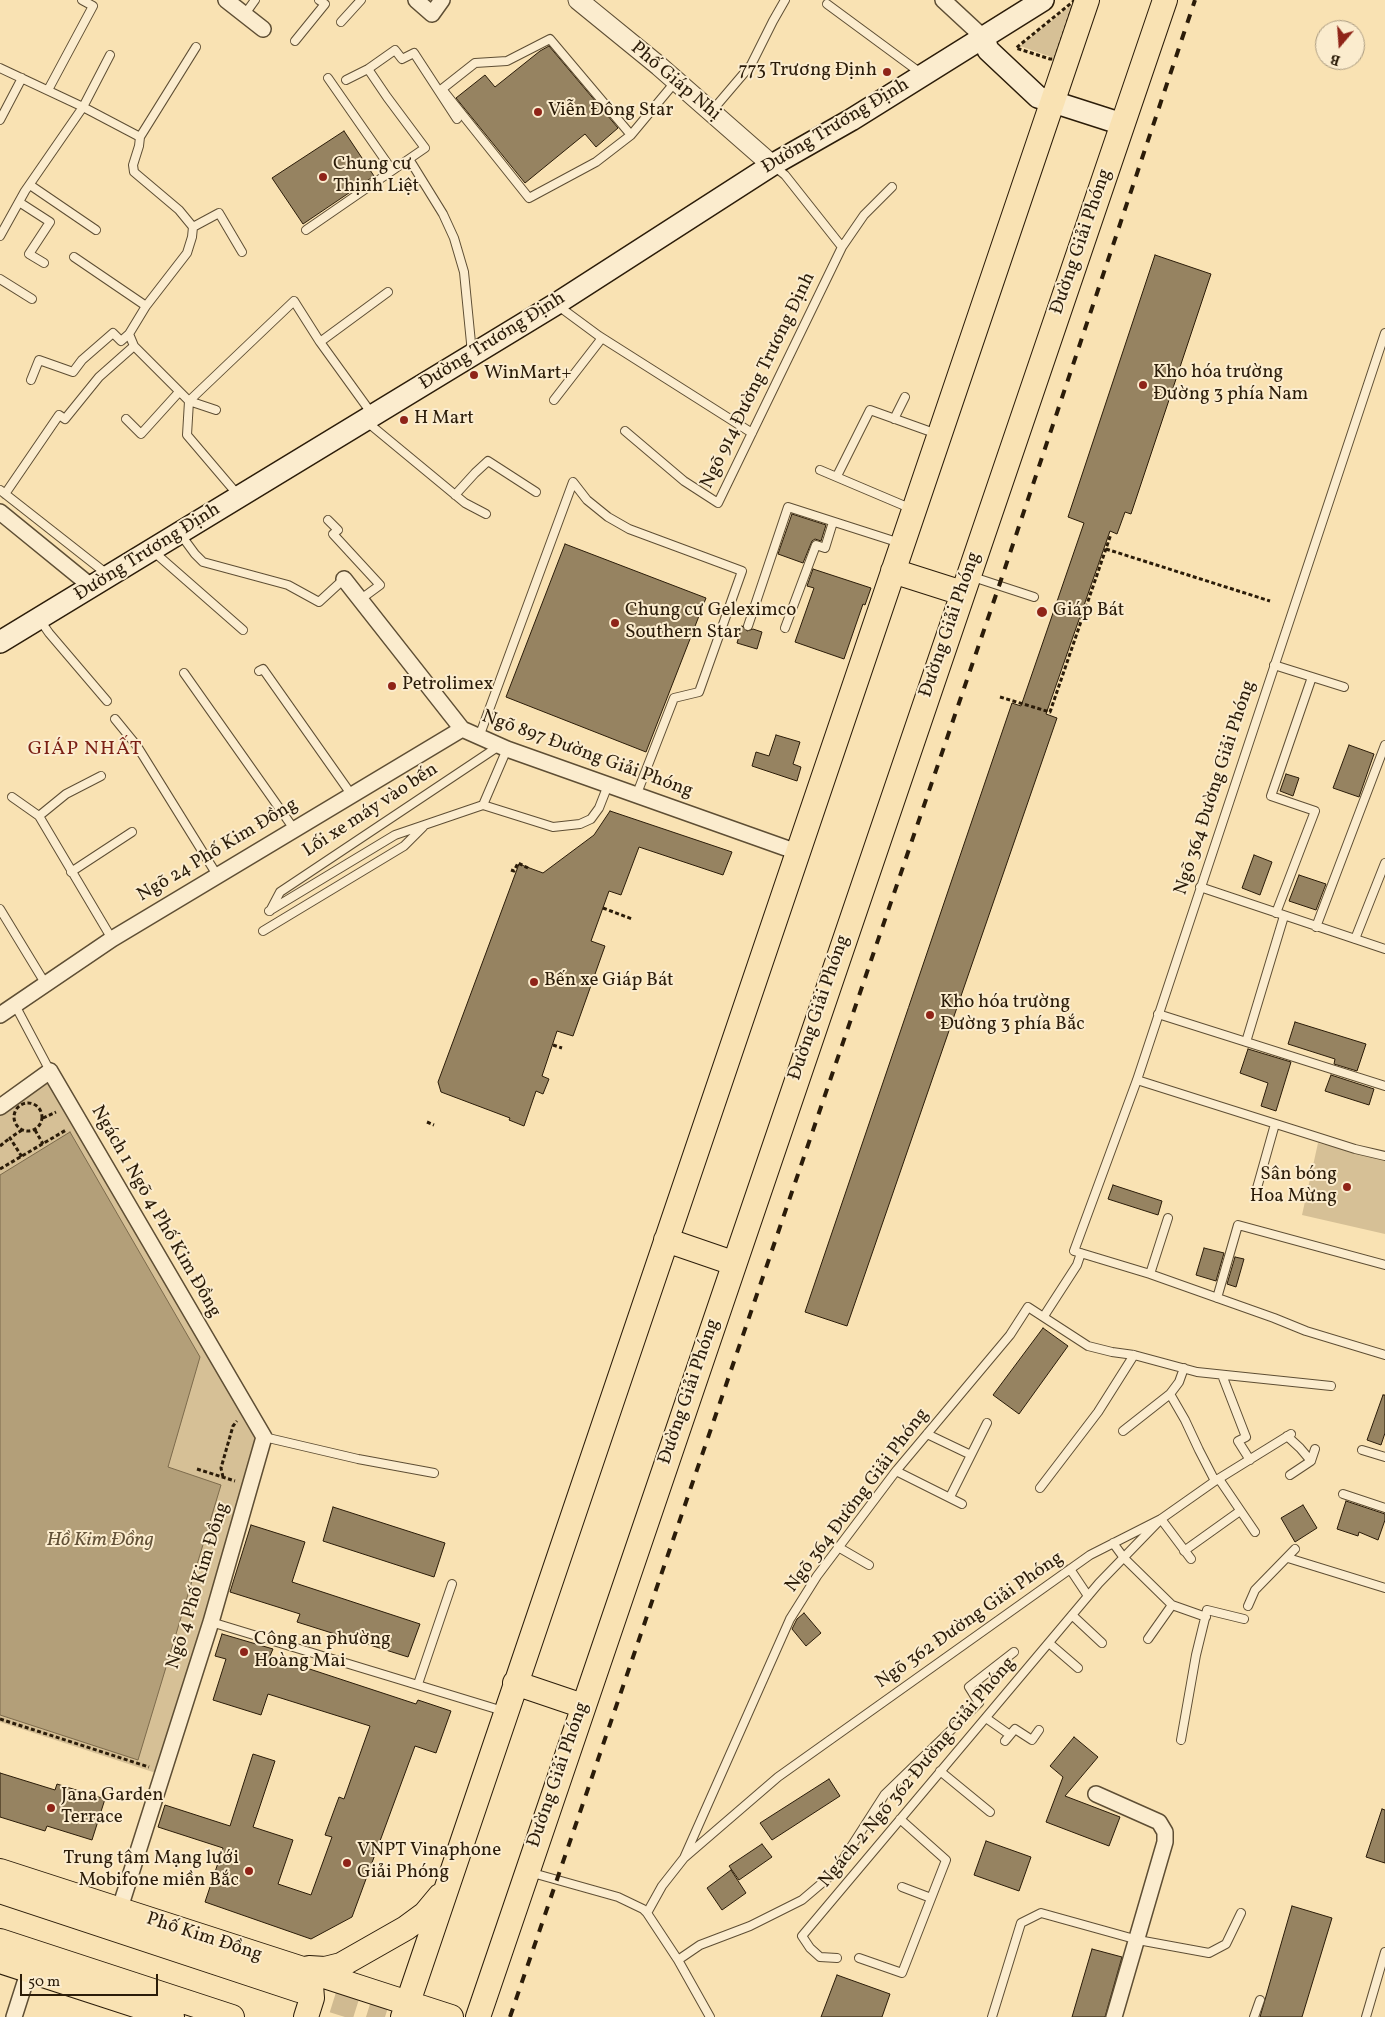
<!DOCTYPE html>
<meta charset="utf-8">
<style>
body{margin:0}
#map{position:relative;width:1385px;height:2017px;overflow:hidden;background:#f9e2b3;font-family:Vollkorn,serif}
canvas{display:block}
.north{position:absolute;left:1315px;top:20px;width:50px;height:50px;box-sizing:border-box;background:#fbecce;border:1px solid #a8997f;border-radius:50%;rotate:198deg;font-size:14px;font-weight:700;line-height:20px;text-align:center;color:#2b1c09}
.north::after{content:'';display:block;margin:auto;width:18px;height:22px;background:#8f2418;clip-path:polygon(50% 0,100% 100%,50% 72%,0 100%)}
.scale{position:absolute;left:20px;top:1974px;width:138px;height:22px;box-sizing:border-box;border:2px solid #2b1c09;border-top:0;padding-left:6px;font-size:15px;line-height:18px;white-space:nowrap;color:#2b1c09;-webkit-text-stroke:4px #fbecce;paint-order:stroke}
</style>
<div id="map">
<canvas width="1385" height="2017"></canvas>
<div class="north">B</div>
<div class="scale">50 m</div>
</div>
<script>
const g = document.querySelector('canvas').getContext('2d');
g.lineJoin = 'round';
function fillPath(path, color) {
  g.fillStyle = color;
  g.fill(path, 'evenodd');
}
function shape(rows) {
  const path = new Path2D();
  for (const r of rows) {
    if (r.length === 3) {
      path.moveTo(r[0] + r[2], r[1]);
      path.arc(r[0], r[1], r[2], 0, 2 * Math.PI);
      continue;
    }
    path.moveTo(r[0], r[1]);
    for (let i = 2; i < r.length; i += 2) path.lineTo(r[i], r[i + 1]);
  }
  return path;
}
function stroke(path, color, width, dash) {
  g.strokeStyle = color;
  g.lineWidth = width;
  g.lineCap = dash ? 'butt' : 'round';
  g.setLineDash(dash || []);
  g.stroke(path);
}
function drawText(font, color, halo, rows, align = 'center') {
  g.font = font + ' Vollkorn,serif';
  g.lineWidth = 4;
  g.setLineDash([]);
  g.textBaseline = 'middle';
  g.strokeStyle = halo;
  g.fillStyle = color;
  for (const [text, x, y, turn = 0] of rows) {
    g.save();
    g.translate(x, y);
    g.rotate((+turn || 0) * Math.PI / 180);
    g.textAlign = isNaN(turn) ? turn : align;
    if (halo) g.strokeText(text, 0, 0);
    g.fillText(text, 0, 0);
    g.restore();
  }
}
fillPath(shape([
 [1073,4,1054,58,1020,46],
 [49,1078,258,1438,156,1773,0,1722,0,1113],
 [1318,1143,1385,1159,1385,1234,1302,1215]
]), '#d6c096');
const water = shape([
 [70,1132,200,1357,168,1467,221,1485,138,1760,0,1715,0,1175,70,1132]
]);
fillPath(water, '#b39f79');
stroke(water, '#7d6b4c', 1);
const building = shape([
 [549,46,618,128,596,147,585,134,525,183,456,98,485,75,495,87,540,51,549,46],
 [344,131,374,176,303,224,272,178,344,131],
 [1155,255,1211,274,1131,514,1125,512,1117,534,1110,531,1046,714,1057,718,847,1326,805,1312,1012,703,1021,706,1084,523,1068,517,1155,255],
 [792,514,826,525,821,541,815,539,812,541,803,563,778,554,792,514],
 [565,544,706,598,646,752,506,697,565,544],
 [813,569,871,588,865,605,863,604,844,659,795,642,814,588,807,586,813,569],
 [742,626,747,631,753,629,762,632,757,649,737,643,742,626],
 [776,735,800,742,793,764,801,767,797,781,752,766,756,752,769,756,776,735],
 [1349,745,1374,754,1359,797,1333,788,1349,745],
 [1286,774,1299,778,1293,796,1280,791,1286,774],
 [610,811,732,852,723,875,639,847,621,895,609,891,591,941,605,946,573,1036,557,1031,542,1076,549,1079,543,1094,536,1091,524,1126,509,1120,510,1118,441,1092,438,1082,519,864,543,873,594,835,610,811],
 [1254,855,1272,862,1260,895,1242,888,1254,855],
 [1299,875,1326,884,1316,910,1289,901,1299,875],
 [1295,1022,1366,1044,1357,1071,1334,1064,1335,1059,1288,1044,1295,1022],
 [1248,1049,1291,1062,1276,1111,1261,1106,1268,1083,1240,1073,1248,1049],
 [1331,1075,1374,1089,1369,1105,1325,1091,1331,1075],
 [1113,1185,1162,1201,1158,1215,1108,1199,1113,1185],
 [1204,1248,1224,1253,1216,1281,1196,1275,1204,1248],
 [1235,1257,1244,1259,1236,1287,1227,1284,1235,1257],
 [1043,1328,1068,1346,1019,1414,993,1395,1043,1328],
 [1383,1395,1385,1395,1385,1433,1381,1445,1367,1440,1383,1395],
 [1346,1501,1385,1514,1385,1520,1378,1540,1359,1532,1358,1536,1337,1529,1346,1501],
 [1303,1505,1317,1528,1295,1542,1281,1518,1303,1505],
 [333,1507,445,1543,434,1577,323,1541,333,1507],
 [251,1525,305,1542,292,1582,420,1624,408,1657,297,1622,300,1614,230,1592,251,1525],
 [804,1613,821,1633,806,1646,792,1629,797,1619,804,1613],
 [222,1634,273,1649,270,1656,416,1704,418,1700,451,1711,436,1753,415,1746,352,1917,311,1939,205,1902,223,1848,158,1827,165,1805,230,1826,253,1754,275,1761,253,1827,293,1840,278,1884,311,1895,332,1837,325,1835,339,1797,344,1799,370,1726,268,1694,261,1715,213,1700,226,1659,215,1656,222,1634],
 [1074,1737,1098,1757,1065,1796,1120,1817,1109,1846,1046,1822,1063,1777,1050,1766,1074,1737],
 [0,1773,55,1790,57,1784,105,1799,92,1840,47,1826,45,1831,0,1817,0,1773],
 [829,1779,840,1796,772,1840,760,1823,829,1779],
 [1382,1809,1385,1810,1385,1863,1366,1857,1382,1809],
 [986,1841,1031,1857,1019,1891,974,1875,986,1841],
 [762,1844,772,1857,739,1880,729,1866,762,1844],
 [731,1870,746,1893,722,1910,707,1888,731,1870],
 [1292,1906,1332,1918,1302,2017,1260,2017,1292,1906],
 [1092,1949,1122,1957,1105,2017,1072,2017,1092,1949],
 [837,1975,890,1994,882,2017,821,2017,837,1975]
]);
fillPath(building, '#968361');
stroke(building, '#2b1c09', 1);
stroke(shape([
 [299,1990,385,2017]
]), '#d0ba91', 24, [24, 12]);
const service = shape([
 [827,4,922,74],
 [245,14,255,0],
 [341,22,361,0],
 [295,41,325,4,319,0],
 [0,68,83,107,140,137,139,146,133,165,134,172,179,210,193,227,192,237,187,253,146,306,129,334,134,346,189,401,187,435,238,495],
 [368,69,387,97,425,148,409,159,443,214,454,238,464,272,472,353],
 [328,78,392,170],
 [346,80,368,69,395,50,402,59,414,53,457,119],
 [48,90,93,6,82,0],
 [711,112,751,65,773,21,785,0],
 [0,120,22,78],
 [631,135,550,39,507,61,475,63,442,89,529,198,596,162,631,135,676,81],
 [140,137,196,47],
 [30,185,96,230],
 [19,202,50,222,29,254,44,263],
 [193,227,219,213,242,252],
 [306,230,409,159],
 [0,236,25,191,83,107,110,55],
 [842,247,864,215,892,187],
 [74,257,146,306],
 [0,279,32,299],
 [557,305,599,336,752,433],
 [1385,333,1137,1080,1074,1251,1150,1274,1274,1318,1306,1331,1385,1355],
 [320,342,388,292],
 [31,380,39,360,73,372,82,360,113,333,121,341,129,334],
 [554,400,602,338],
 [216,410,189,401,294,301,320,342,372,414],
 [126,419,141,434,179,392],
 [894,419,905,397],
 [367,422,465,503,486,514],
 [625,431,684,481,718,503,842,247,785,175,775,167],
 [820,470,912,509],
 [837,476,870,410,937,434],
 [0,490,107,574],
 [5,494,59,415,65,419,99,377,134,346],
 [455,495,475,473,488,461,536,492],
 [328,520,338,530,333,534,380,585,361,599],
 [181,535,195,554,203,562,288,585,319,602,344,579],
 [154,552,243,630],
 [973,577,1034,597],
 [40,620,49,633,107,701],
 [748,626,788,507,900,543],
 [785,628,816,545,825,548,833,522],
 [1274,665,1344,687],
 [259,671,263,669,351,794],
 [184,673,294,829],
 [115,719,137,746,217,875],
 [479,737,573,482,587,500,608,517,629,529,742,571,699,692,674,698,636,796],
 [12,797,39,816,112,939],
 [483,805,507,749],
 [39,816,66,794,101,776],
 [71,872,132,832],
 [1200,887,1385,949],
 [0,909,45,983],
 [269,911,395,835,483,805,553,827,580,824,591,819,599,808,608,785],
 [270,911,280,892,499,746],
 [1276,913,1315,811,1271,796,1312,677],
 [1316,927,1385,745],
 [263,931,404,846,423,827],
 [1355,939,1385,863],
 [15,1005,50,1071],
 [1158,1014,1385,1086],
 [1246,1042,1284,916],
 [1137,1080,1355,1149,1385,1156],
 [1257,1188,1275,1124],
 [1150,1274,1168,1218],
 [1217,1298,1238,1225,1385,1265],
 [1044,1316,1077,1265,1081,1253],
 [1222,1375,1246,1437,1238,1441,1250,1460],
 [1170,1394,1185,1420,1199,1450,1215,1481],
 [1123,1431,1170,1394,1179,1382,1184,1368],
 [927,1434,971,1455],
 [1287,1436,1300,1448,1311,1461,1290,1475],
 [264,1437,358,1459,434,1473],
 [1362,1450,1385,1457],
 [1311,1461,1315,1449],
 [896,1471,962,1504],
 [1219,1479,1255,1532],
 [1040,1488,1098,1412,1134,1355],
 [1343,1494,1385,1508],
 [950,1497,987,1423],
 [1113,1543,1124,1558,1172,1605,1206,1617],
 [838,1547,869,1565],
 [1184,1551,1240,1511],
 [1288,1558,1385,1588],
 [1070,1569,1088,1596],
 [1248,1606,1255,1590,1295,1549],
 [1072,1615,1102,1643],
 [211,1622,503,1711],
 [1148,1639,1172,1605],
 [1049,1643,1078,1668],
 [418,1684,452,1584],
 [986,1718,1010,1735],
 [1181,1740,1196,1655,1207,1610,1244,1619],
 [1005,1741,1015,1729,1032,1740,1039,1730],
 [940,1771,990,1812],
 [684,1858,790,1619,817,1576,896,1471,1010,1335,1028,1307,1088,1346,1112,1352,1134,1355,1197,1372,1331,1386],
 [529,1872,618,1897,643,1909,647,1913,662,1886,684,1858,778,1777,1090,1555,1161,1519,1215,1481,1291,1434],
 [902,1887,931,1898],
 [647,1913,678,1960,710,2017],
 [837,1958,820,1957,810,1948,802,1936,1099,1583,1161,1519,1191,1559],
 [859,1958,902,1973,946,1860,900,1819],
 [678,1960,700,1945,750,1926,802,1900,835,1872,885,1794,979,1703,969,1687,1014,1652],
 [992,2017,1021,1923,1041,1913,1138,1940,1209,1953,1226,1944,1241,1913],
 [1254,2017,1260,2000],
 [1366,2017,1385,1952]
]);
const minor = shape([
 [226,0,263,29],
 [416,0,432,14,442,0],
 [943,0,984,38],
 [0,512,92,587],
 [344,579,462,729,507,749,797,852],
 [0,1015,112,939,462,729],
 [0,1107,50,1071,264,1437,211,1622,119,1911],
 [1096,1794,1159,1822,1165,1832,1165,1842,1114,2017],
 [14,2017,29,1970]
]);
const tertiary = shape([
 [578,0,659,66,772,165]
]);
const secondary = shape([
 [984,38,988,50,1038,97,1122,124],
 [0,642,556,304,772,165,851,120,1043,0]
]);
const primary = shape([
 [893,571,962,593],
 [666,1240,733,1263],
 [515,1683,583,1706],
 [0,1871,451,2017],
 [0,1891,299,1990],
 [0,1941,232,2017],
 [0,1961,172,2017],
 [309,1968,325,1969,341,1965,406,1928,425,1914,440,1896],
 [301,1974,311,1985,312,1998,306,2017],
 [403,2017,1087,0],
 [478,2017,1165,0]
]);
stroke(service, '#5e4e34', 10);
stroke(minor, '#5e4e34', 18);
stroke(tertiary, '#5e4e34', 21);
stroke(secondary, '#2b1c09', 24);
stroke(primary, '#2b1c09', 26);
stroke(shape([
 [1075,0,1055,59,1050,59,1016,48,1075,0],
 [1106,549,1270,601],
 [1000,697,1050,712,1111,534],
 [511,870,514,871,518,863,528,868],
 [603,908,632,919],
 [553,1045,562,1048],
 [28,1117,14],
 [43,1118,56,1112],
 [427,1122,434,1125],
 [22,1130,10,1138,22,1157],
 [35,1130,43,1144],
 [0,1146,10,1138],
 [0,1169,66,1130],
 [197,1469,235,1481],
 [223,1477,221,1468,233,1426,237,1421],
 [0,1719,149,1767]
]), '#2b1c09', 3, [4, 2.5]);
stroke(service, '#fbecce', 8);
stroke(minor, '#fbecce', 15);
stroke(tertiary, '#fbecce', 19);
stroke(secondary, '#fbecce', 21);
stroke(primary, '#f9e2b3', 24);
stroke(shape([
 [510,2017,999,586,1195,0]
]), '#2b1c09', 4, [9, 9]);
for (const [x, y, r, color] of [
 [887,72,5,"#8f2418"],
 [538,112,5,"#8f2418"],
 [323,177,5,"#8f2418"],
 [474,375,5,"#8f2418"],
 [1143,385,5,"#8f2418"],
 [404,420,5,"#8f2418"],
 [1042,612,6,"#8f2418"],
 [615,623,5,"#8f2418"],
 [392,686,5,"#8f2418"],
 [534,982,5,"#8f2418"],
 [930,1015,5,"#8f2418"],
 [1347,1187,5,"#8f2418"],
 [244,1652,5,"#8f2418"],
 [51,1808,5,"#8f2418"],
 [347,1863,5,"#8f2418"],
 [249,1871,5,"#8f2418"]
]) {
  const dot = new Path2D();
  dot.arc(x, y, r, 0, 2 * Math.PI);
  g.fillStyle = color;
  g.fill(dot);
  stroke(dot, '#fbecce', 2);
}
drawText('19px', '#2b1c09', '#fbecce', [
 ["773 Trương Định",877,72,"right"],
 ["Viễn Đông Star",548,112],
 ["Chung cư",333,166],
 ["Thịnh Liệt",333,188],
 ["Kho hóa trường",1153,374],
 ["Đường 3 phía Nam",1153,396],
 ["WinMart+",484,375],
 ["H Mart",414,420],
 ["Chung cư Geleximco",625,612],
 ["Southern Star",625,634],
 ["Giáp Bát",1053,612],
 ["Petrolimex",402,686],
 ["Bến xe Giáp Bát",544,982],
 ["Kho hóa trường",940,1004],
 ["Đường 3 phía Bắc",940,1026],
 ["Sân bóng",1337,1176,"right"],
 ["Hoa Mừng",1337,1198,"right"],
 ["Công an phường",254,1641],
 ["Hoàng Mai",254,1663],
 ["Jana Garden",61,1797],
 ["Terrace",61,1819],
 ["VNPT Vinaphone",357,1852],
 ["Giải Phóng",357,1874],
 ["Trung tâm Mạng lưới",239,1860,"right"],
 ["Mobifone miền Bắc",239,1882,"right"]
], 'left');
drawText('19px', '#2b1c09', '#fbecce', [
 ["Phố Giáp Nhị",675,82,40],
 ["Đường Trương Định",836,127,-31],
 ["Đường Giải Phóng",1082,242,-71],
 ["Đường Trương Định",493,342,-32],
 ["Ngõ 914 Đường Trương Định",759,381,-64],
 ["Đường Trương Định",148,553,-32],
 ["Đường Giải Phóng",951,625,-71],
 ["Ngõ 897 Đường Giải Phóng",587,755,20],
 ["Ngõ 364 Đường Giải Phóng",1216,788,-72],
 ["Lối xe máy vào bến",371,811,-33],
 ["Ngõ 24 Phố Kim Đồng",218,851,-31],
 ["Đường Giải Phóng",820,1008,-71],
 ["Ngách 1 Ngõ 4 Phố Kim Đồng",155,1212,60],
 ["Đường Giải Phóng",690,1392,-71],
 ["Ngõ 364 Đường Giải Phóng",858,1501,-53],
 ["Ngõ 4 Phố Kim Đồng",199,1586,-73],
 ["Ngõ 362 Đường Giải Phóng",970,1621,-35],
 ["Ngách 2 Ngõ 362 Đường Giải Phóng",918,1773,-50],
 ["Đường Giải Phóng",559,1775,-71],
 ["Phố Kim Đồng",204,1938,18]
]);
g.letterSpacing = '1px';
drawText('20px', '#7a1f14', '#fbecce', [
 ["GIÁP NHẤT",85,750]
]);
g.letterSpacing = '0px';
drawText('italic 20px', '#615036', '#fbecce', [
 ["Hồ Kim Đồng",100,1541]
]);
</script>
